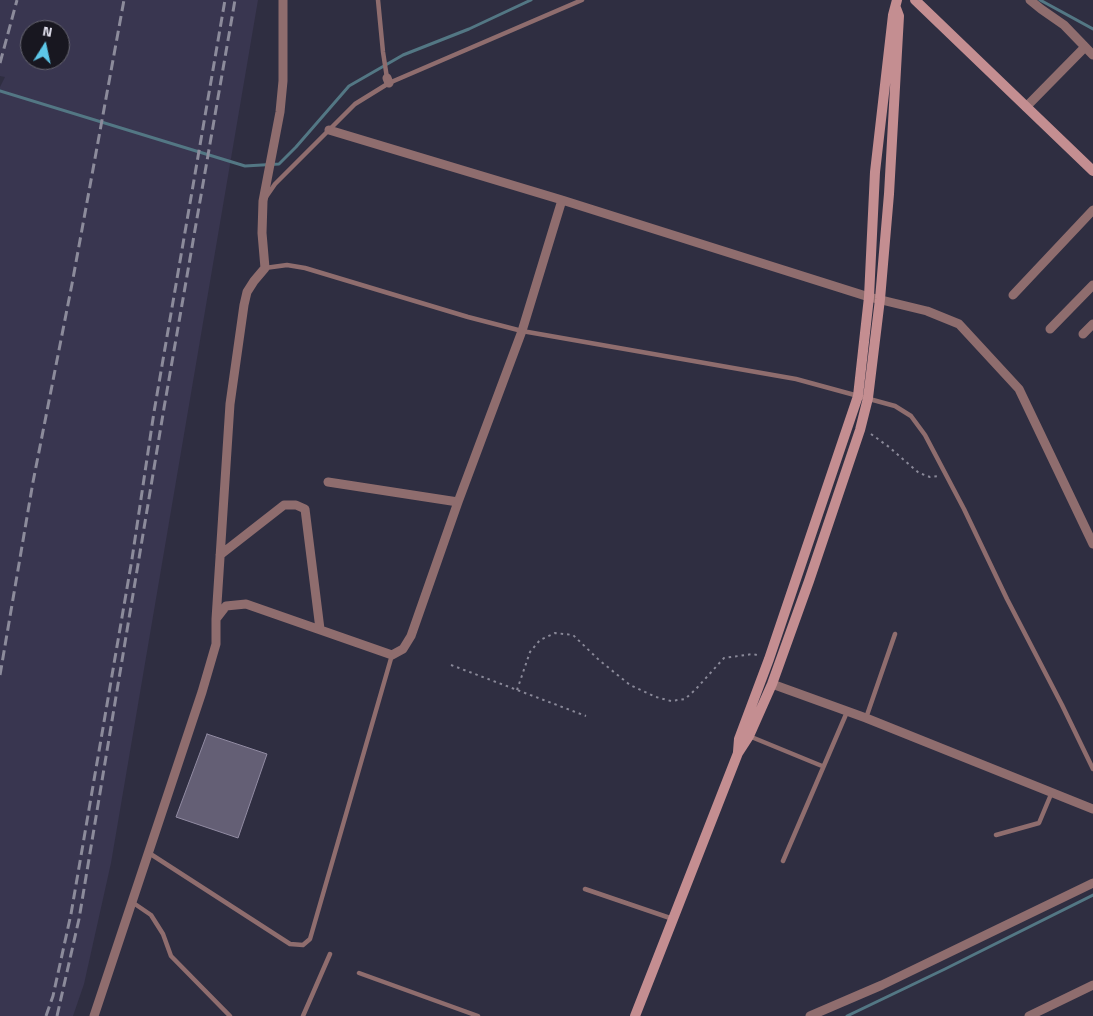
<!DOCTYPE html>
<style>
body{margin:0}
#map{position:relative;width:1093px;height:1016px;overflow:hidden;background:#2f2e41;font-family:"Titillium Web",sans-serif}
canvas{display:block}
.north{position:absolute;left:20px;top:20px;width:50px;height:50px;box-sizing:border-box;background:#181720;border:1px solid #686772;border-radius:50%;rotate:10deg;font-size:14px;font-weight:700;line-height:20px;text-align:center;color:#e0dfec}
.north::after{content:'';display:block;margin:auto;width:18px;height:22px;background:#5dc7e8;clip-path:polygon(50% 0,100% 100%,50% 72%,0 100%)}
</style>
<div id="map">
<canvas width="1093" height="1016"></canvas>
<div class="north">N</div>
</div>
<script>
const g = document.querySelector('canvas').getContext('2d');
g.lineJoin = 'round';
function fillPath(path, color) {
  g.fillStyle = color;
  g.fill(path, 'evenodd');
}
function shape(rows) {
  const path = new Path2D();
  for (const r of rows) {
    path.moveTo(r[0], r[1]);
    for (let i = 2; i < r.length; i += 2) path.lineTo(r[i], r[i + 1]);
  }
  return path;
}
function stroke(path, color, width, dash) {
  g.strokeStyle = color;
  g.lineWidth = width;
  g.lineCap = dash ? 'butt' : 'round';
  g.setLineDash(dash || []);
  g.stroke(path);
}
fillPath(shape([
 [0,0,258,0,111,863,84,984,73,1016,0,1016,0,87,5,77,0,76],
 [30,30,60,30,60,60,30,60]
]), '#393650');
stroke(shape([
 [1040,0,1093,29],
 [0,91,245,166,279,164,296,147,349,86,403,55,469,29,531,0],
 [847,1016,945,969,1093,895]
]), '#537784', 3);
const building = shape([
 [207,734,267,754,238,838,176,817,207,734]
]);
fillPath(building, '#645f75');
stroke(building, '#928ca3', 1);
stroke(shape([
 [871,434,889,447,919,473,930,477,939,476],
 [451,665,586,716],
 [517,690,530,652,540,640,555,633,573,635,599,660,630,685,656,697,671,701,685,699,695,690,724,658,753,654,760,656]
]), '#8a8999', 2, [2.5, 4]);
stroke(shape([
 [378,0,383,52,387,78],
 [266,197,275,184,355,104,389,83,582,0],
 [265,268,287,265,305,268,468,317,522,331,796,379,895,406,911,416,925,435,964,509,1007,599,1062,705,1093,769],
 [866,718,895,634],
 [749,736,822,766],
 [996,835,1039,823,1052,792],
 [149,853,290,944,303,945,310,939,392,655],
 [783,861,847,712],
 [585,889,673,919],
 [132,902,151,915,163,934,171,956,230,1016],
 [359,973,478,1016],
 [303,1016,330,954]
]), '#8f6d6e', 4.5);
stroke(shape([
 [1030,0,1041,9,1064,25,1093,55],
 [387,78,389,83],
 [1026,107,1085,47],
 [329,130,562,200,869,297,927,311,959,324,1019,389,1093,544],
 [1013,295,1093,210],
 [1050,329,1093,285],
 [1083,334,1093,324],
 [328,482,458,502],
 [220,555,284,505,296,505,305,509,320,629],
 [216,619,230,404,244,305,247,292,254,281,265,268,262,233,263,201,280,112,283,81,283,0],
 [772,684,866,718,1093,809],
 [94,1016,202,692,216,644,216,619,226,606,246,604,392,655,403,649,411,636,458,502,522,331,562,200],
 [810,1016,882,985,1093,883],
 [1029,1016,1093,985]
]), '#8f6d6e', 9);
stroke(shape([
 [915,0,1093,171],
 [738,752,739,739,769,659,858,396,869,297,875,172,893,15,897,0],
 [635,1016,738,753,749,736,772,684,809,581,860,430,868,398,880,299,889,194,899,16,896,8]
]), '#c48e91', 10);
stroke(shape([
 [0,63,17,0],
 [0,675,33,482,72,284,124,0],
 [46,1016,53,996,71,914,132,559,154,412,225,0],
 [57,1016,79,919,164,408,235,0]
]), '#8c8b9b', 3, [10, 5]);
</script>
